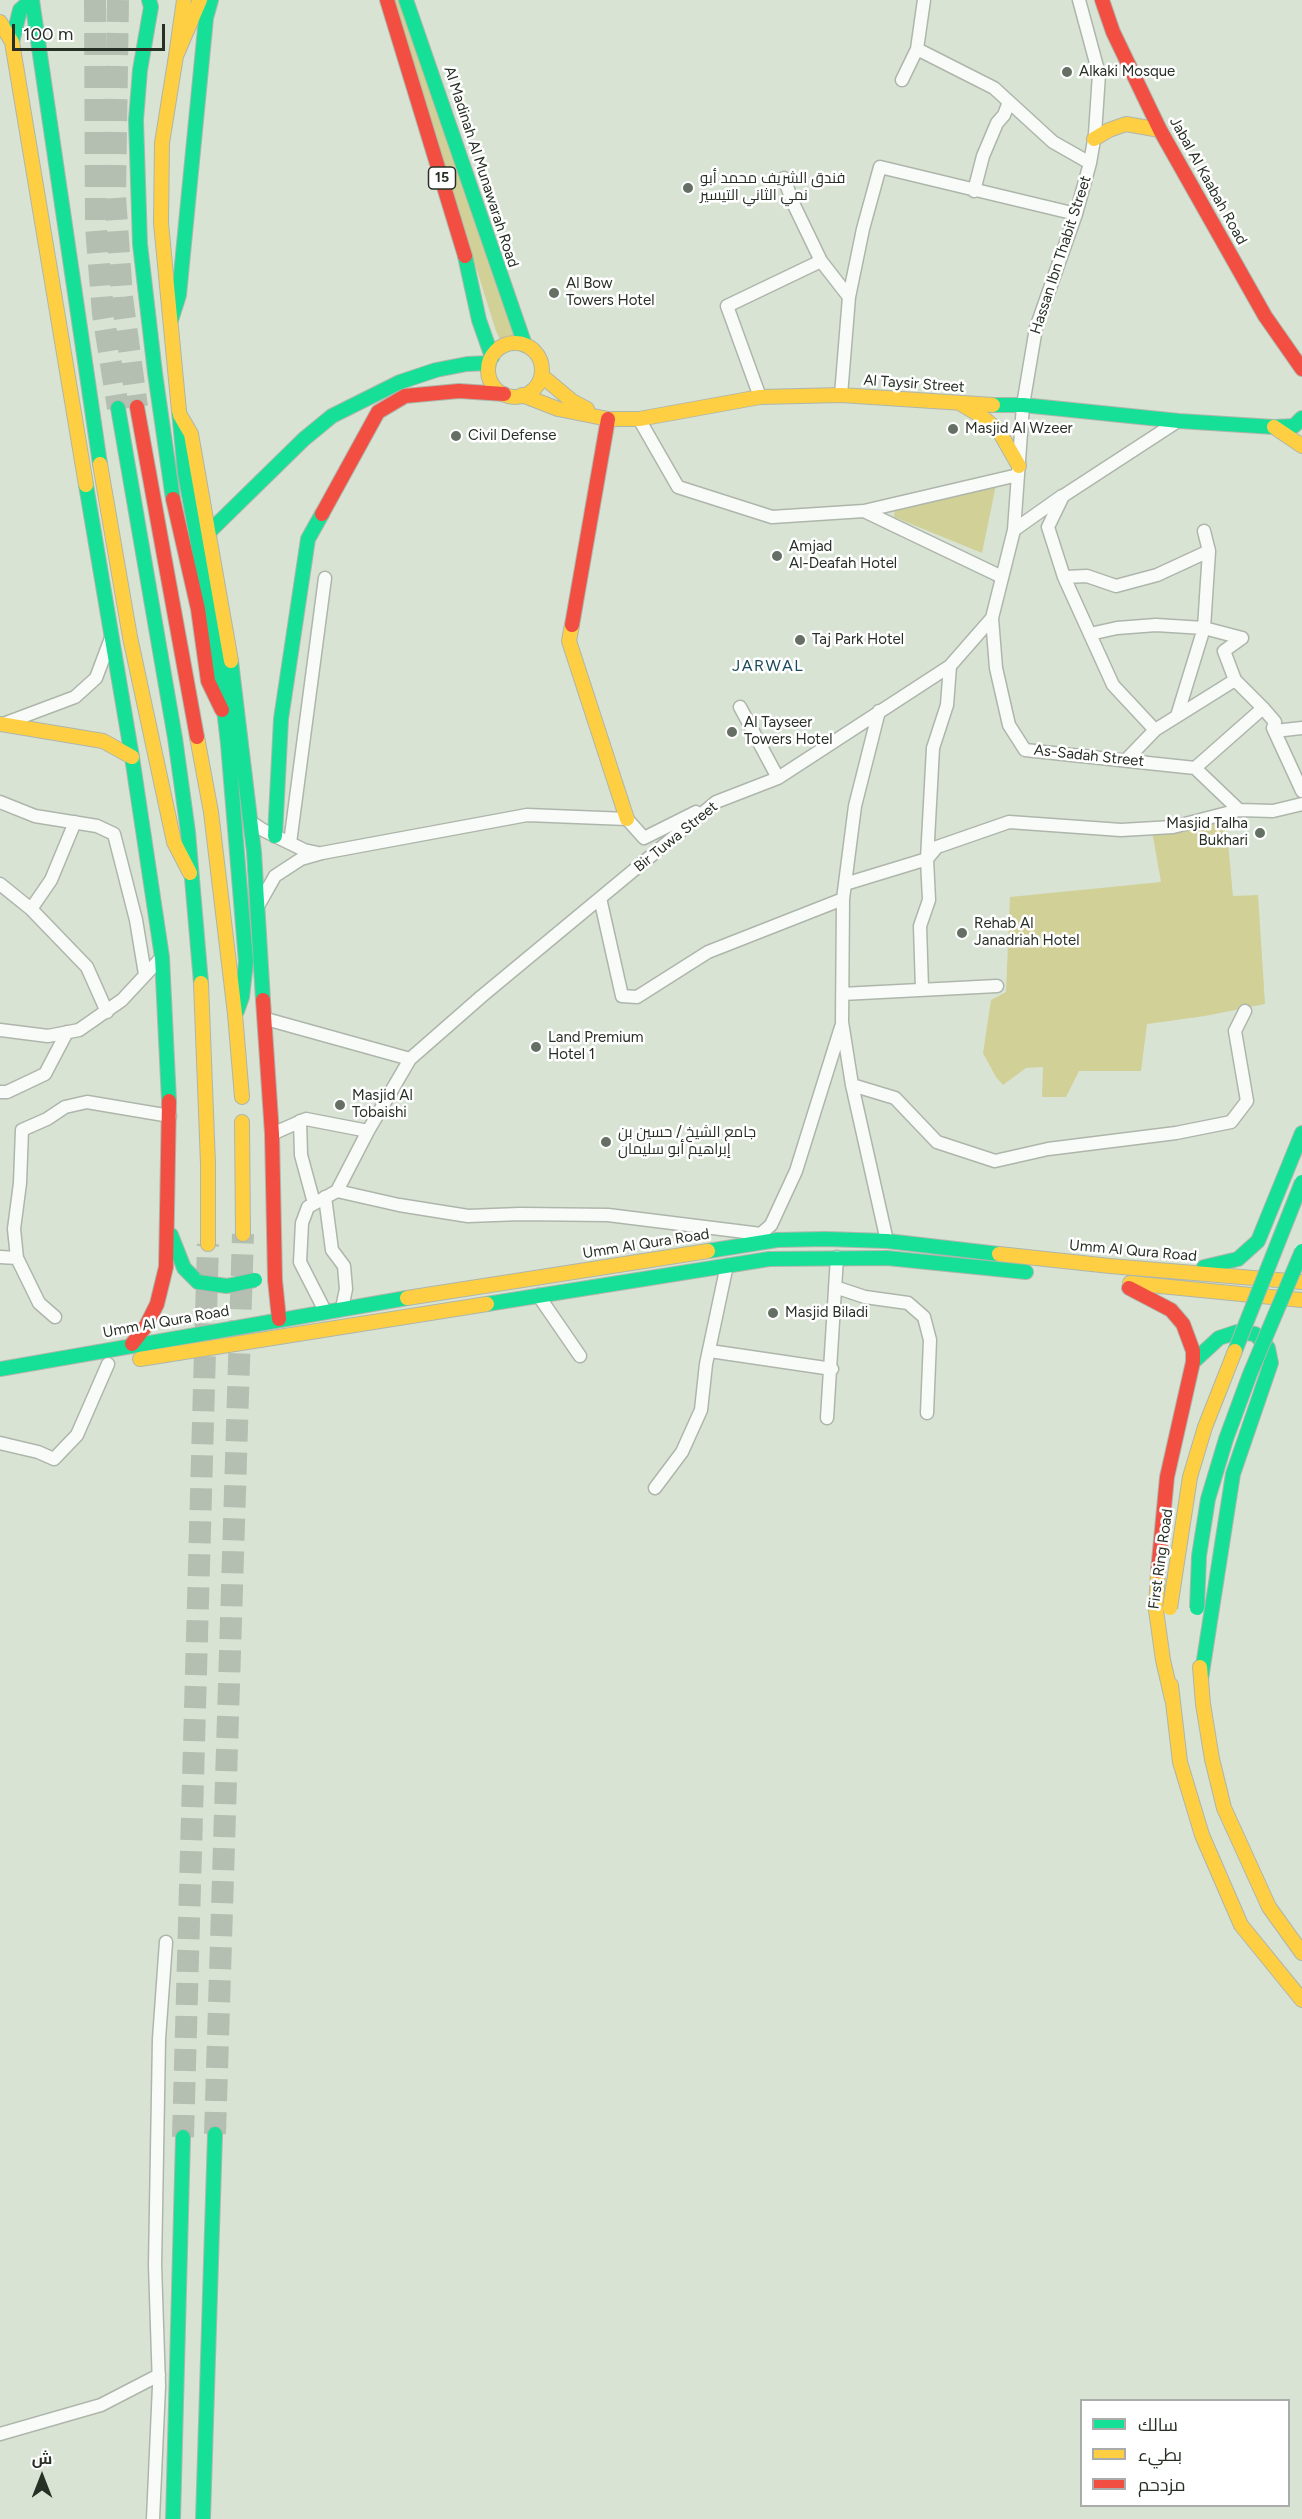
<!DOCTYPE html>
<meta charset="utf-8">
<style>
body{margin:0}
#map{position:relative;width:1302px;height:2519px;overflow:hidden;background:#d8e3d4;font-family:Figtree,Cairo,sans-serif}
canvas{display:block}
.legend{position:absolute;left:1080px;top:2399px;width:210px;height:108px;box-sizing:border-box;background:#fff;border:2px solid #a9aca8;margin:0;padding:8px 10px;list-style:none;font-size:18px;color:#283026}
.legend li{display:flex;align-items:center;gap:12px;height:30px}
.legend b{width:30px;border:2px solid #a9aca8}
.north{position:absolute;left:12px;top:2447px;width:60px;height:60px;-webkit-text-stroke:4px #fff;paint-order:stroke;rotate:0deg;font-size:16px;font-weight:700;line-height:24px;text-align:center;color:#283026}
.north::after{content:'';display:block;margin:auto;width:21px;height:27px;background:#283026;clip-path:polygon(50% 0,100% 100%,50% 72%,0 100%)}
.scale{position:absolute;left:12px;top:24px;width:153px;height:27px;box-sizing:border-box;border:3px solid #283026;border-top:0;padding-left:8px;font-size:18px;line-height:21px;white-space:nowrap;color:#283026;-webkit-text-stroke:4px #fff;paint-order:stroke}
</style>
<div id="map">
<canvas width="1302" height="2519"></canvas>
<ul class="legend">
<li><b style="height:8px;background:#16e098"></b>سالك</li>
<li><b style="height:8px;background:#ffcf43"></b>بطيء</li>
<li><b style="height:8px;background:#f24e42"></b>مزدحم</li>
</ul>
<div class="north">ش</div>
<div class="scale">100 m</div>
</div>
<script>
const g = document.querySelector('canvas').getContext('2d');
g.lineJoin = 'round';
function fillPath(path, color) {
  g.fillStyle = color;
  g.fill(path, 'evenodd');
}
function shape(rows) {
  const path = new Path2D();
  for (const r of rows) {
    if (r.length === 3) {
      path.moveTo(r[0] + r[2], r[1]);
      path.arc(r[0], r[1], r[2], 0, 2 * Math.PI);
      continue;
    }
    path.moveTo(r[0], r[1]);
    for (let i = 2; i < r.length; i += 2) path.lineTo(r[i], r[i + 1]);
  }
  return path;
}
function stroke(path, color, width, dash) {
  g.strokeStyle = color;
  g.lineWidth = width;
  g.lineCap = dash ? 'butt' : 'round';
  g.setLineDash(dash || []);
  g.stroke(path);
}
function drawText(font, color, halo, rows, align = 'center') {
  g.font = font + ' Figtree,Cairo,sans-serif';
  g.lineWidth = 5;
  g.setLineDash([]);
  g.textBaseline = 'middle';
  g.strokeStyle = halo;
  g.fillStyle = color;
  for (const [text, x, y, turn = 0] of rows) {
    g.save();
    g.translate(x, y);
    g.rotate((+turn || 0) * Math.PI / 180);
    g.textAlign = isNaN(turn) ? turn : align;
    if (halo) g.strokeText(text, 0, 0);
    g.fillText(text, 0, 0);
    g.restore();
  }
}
fillPath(shape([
 [392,0,398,0,514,336,505,341,501,341,496,331],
 [996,485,982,553,894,517,895,508],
 [1226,821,1233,896,1258,895,1265,1004,1205,1016,1147,1024,1141,1071,1079,1071,1066,1097,1042,1097,1043,1067,1026,1068,1003,1085,996,1077,983,1053,991,1000,1006,992,1010,897,1161,882,1152,831]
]), '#d1d097');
stroke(shape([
 [95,0,96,227,103,314,118,408],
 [118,0,115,196,122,297,137,407],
 [215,2134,243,1234],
 [183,2137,208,1244]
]), '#b5bfb1', 22, [22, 11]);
const street = shape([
 [917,49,994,88,1053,142,1090,163],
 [902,80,917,49,924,0],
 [784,178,793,203,821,261,849,297],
 [974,191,983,156,997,123,1004,115,1009,102],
 [841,395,849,297,863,229,880,167,1076,214],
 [760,397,727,306,821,261],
 [639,419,678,487,772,517,864,511,1018,475],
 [1175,423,1063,496,1048,527,1064,577,1087,576,1116,586,1157,575,1209,551],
 [864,511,1002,577],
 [1014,530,1062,496],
 [1064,577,1113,685,1155,730,1127,759],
 [992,618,996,668,1009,725,1025,750,1195,768,1239,810],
 [1090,634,1117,628,1156,625,1204,628,1242,638],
 [1235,680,1224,651,1242,638],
 [740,707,778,778],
 [879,711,855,806,843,899,842,1022,852,1085,887,1241],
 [1177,716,1204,628,1209,551,1204,531],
 [3,724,75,697,96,678,111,638],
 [1155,730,1235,680,1263,708],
 [1275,731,1302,728],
 [1195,768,1263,708,1275,722,1273,728,1302,791],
 [0,802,35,816,97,826,114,834,136,920,145,974],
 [251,822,263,830,304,850,318,853],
 [290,843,325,578],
 [0,884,31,909,87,967,107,1012],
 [845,884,927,859,937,847,1009,822,1121,830,1173,827,1239,810,1273,811,1302,804],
 [600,898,622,996,637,997,708,952,843,899],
 [258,906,275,876,301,859,322,853,527,815,627,819,644,838,696,812],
 [31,909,51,880,75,822],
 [922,989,920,926,929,900,927,859,933,748,947,705,950,666],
 [842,994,997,986],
 [266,1019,410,1059,482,996,716,802,778,778,950,666,992,618,1014,530,1023,405,1036,328,1076,214,1090,163,1095,134,1099,74,1079,0],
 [0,1030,48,1036,79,1030,122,1000,162,957],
 [852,1085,895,1098,937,1142,995,1161,1048,1149,1176,1133,1231,1122,1247,1101,1235,1031,1245,1011],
 [0,1092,7,1092,45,1074,67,1032],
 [300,1121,301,1155,314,1203],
 [272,1134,306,1119,368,1131,410,1059],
 [337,1191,368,1131],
 [325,1197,332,1250,344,1266,346,1289,342,1308],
 [755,1239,771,1225,796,1171,841,1027],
 [0,1257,17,1258,14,1229,20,1183,22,1130,47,1119,65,1107,87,1102,170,1116],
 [17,1258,39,1303,55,1317],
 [835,1287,865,1297,908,1303,924,1317,930,1340,927,1413],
 [538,1295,580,1356],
 [325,1311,300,1262,302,1223,308,1207,337,1191,399,1205,468,1216,520,1214,608,1215,761,1234],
 [710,1351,832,1369],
 [827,1418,837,1257],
 [0,1443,38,1452,54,1459,77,1435,108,1364],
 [655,1488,682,1452,701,1410,706,1364,727,1265],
 [0,2434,101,2405,159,2375],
 [153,2519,159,2386,155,2265,159,2039,166,1942]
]);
const fast = shape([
 [32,0,100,464],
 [149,0,151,7,140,70,136,120,140,244,155,373,173,499],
 [406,0,525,345],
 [12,42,20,10,31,0],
 [465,256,479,320,492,357],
 [171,320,179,295,206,18,211,0],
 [993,405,1023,405,1179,421,1274,427,1294,426,1302,418],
 [118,408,175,738,188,832,201,983],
 [179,411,185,473,217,649,228,744,246,962,242,997,237,1011],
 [86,485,132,757,162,957,169,1101],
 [208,533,304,439,332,416,400,382,436,370,467,364,489,363],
 [231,661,254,852,263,1000],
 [275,836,281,719,308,539,322,514],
 [171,1235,184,1268,198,1282],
 [708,1251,777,1240,825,1239,887,1241,999,1254],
 [1204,1267,1238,1259,1258,1241,1302,1133],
 [487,1304,769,1259,887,1258,1026,1272],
 [1193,1362,1219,1338,1237,1332,1255,1334,1268,1348,1271,1363,1233,1474,1201,1679],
 [0,1369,407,1298],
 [173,2519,183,2137],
 [203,2519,215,2134]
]);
const slow = shape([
 [0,22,12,42,86,485],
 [176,56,184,0],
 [1094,139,1109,130,1126,124,1160,130],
 [515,370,27],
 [542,376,572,401,587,409],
 [522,395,558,409,608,419,639,419,760,397,841,395,993,405],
 [961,404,981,416,999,431,1019,466],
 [179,411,161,223,162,143,176,56,200,0],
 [180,415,191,434,231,661],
 [1274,427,1302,446],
 [100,464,130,637,174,842,190,873],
 [572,625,569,641,627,819],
 [0,724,103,741,132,757],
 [197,737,211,812,235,1014,242,1097],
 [201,983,208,1164,208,1244],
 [242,1122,243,1234],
 [999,1254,1110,1266,1302,1282],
 [1130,1283,1302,1300],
 [407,1298,708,1251],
 [140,1359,487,1304],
 [1158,1571,1156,1610,1163,1660,1172,1699],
 [1200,1667,1203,1704,1212,1759,1224,1808,1269,1907,1302,1953],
 [1171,1685,1180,1762,1202,1835,1241,1925,1302,2000]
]);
const jam = shape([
 [387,0,465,256],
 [1102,0,1113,32,1160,130,1265,316,1302,369],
 [137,407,197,737],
 [173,499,198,609,208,681,222,710],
 [322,514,378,412,405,396,459,391,504,394],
 [572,625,608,419],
 [263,1000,272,1134,275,1280,279,1319],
 [1129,1288,1171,1310,1183,1324,1193,1351,1193,1362,1167,1477,1158,1571],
 [132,1344,146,1326,157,1304,166,1267,169,1101]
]);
stroke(street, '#aeb6ab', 15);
stroke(fast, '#aeb6ab', 16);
stroke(slow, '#aeb6ab', 16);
stroke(jam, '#aeb6ab', 16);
stroke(street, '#f9fbf9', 12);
stroke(fast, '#16e098', 14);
stroke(slow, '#ffcf43', 14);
stroke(jam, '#f24e42', 14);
const fastBridge = shape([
 [198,1282,227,1286,255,1280],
 [1235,1351,1302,1182],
 [1197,1608,1199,1556,1208,1499,1226,1439,1250,1374,1302,1251]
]);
const slowBridge = shape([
 [1170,1608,1190,1477,1205,1427,1235,1351]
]);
stroke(fastBridge, '#aeb6ab', 16, []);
stroke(slowBridge, '#aeb6ab', 16, []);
stroke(fastBridge, '#16e098', 14);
stroke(slowBridge, '#ffcf43', 14);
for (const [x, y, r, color] of [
 [1067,72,6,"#666f63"],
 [688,188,6,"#666f63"],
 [554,293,6,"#666f63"],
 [953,429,6,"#666f63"],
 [456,436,6,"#666f63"],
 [777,556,6,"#666f63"],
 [800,640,6,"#666f63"],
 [732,732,6,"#666f63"],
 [1260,833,6,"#666f63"],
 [962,933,6,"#666f63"],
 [536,1047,6,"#666f63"],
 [340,1105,6,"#666f63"],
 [606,1142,6,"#666f63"],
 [773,1313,6,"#666f63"]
]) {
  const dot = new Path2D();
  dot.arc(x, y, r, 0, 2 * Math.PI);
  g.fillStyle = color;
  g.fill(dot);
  stroke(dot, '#fff', 2);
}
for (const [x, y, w] of [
 [442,178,27]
]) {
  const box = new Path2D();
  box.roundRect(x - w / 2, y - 11, w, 22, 4.5);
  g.fillStyle = '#fff';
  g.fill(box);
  stroke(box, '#283026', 1.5);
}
drawText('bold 14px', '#283026', null, [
 ["15",442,178]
]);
drawText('15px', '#283026', '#fff', [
 ["Alkaki Mosque",1079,72],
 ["فندق الشريف محمد أبو",700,179],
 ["نمي الثاني التيسير",700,196],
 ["Al Bow",566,284],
 ["Towers Hotel",566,301],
 ["Masjid Al Wzeer",965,429],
 ["Civil Defense",468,436],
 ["Amjad",789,547],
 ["Al-Deafah Hotel",789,564],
 ["Taj Park Hotel",812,640],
 ["Al Tayseer",744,723],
 ["Towers Hotel",744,740],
 ["Masjid Talha",1248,824,"right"],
 ["Bukhari",1248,841,"right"],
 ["Rehab Al",974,924],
 ["Janadriah Hotel",974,941],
 ["Land Premium",548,1038],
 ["Hotel 1",548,1055],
 ["Masjid Al",352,1096],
 ["Tobaishi",352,1113],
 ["جامع الشيخ / حسين بن",618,1133],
 ["إبراهيم أبو سليمان",618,1150],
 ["Masjid Biladi",785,1313]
], 'left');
drawText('15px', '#283026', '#fff', [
 ["Al Madinah Al Munawarah Road",481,167,72],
 ["Jabal Al Kaabah Road",1208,181,61],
 ["Hassan Ibn Thabit Street",1061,255,-72],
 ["Al Taysir Street",914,384,4],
 ["As-Sadah Street",1089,756,6],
 ["Bir Tuwa Street",676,837,-39],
 ["Umm Al Qura Road",646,1244,-9],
 ["Umm Al Qura Road",1133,1251,5],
 ["Umm Al Qura Road",166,1322,-10],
 ["First Ring Road",1161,1559,-82]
]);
g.letterSpacing = '1.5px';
drawText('16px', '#1b495d', '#fff', [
 ["JARWAL",768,666]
]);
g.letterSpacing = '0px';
</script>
